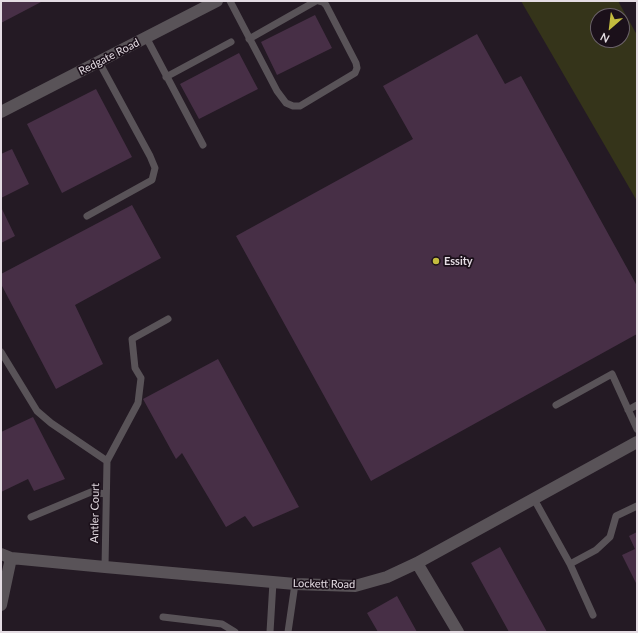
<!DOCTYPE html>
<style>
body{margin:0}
#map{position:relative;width:638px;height:633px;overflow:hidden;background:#241a24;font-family:Lato,sans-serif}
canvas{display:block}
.frame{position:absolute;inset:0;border:2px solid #e4dce3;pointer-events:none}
.north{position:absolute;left:590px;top:8px;width:40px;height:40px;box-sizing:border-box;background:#1b101a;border:1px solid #6b626a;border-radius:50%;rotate:208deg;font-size:11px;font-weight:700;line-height:16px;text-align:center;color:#e4dce3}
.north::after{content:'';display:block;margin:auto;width:14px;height:18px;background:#c4bc3e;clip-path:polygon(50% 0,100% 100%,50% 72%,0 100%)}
</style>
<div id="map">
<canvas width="638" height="633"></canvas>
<div class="frame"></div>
<div class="north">N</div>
</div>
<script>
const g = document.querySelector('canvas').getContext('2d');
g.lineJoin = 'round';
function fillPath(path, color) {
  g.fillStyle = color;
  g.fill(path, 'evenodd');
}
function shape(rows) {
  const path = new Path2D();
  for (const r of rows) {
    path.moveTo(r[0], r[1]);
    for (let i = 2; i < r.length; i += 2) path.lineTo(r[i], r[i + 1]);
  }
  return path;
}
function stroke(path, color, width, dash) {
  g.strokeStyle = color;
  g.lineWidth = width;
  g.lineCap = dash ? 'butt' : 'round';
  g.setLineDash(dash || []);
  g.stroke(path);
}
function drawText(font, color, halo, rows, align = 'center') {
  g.font = font + ' Lato,sans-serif';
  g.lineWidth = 3.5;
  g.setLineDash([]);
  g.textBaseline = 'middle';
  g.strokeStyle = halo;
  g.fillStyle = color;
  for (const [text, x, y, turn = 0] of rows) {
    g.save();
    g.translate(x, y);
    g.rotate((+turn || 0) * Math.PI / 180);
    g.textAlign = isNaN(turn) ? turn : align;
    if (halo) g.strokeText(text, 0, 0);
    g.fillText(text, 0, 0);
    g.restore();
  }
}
fillPath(shape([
 [521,1,618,1,637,35,637,201],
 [598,16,622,16,622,40,598,40]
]), '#35341a');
fillPath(shape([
 [1,1,43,1,1,23],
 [315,15,332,48,277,75,261,42],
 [477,34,505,84,521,76,637,286,637,334,371,481,236,236,413,139,383,86],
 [239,53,258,89,199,119,180,84],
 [96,89,132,157,62,193,27,124],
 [12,149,29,184,1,198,1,154],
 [132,205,161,258,75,305,103,364,56,389,1,284,1,274],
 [1,207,15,236,1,243],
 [218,359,299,507,253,527,245,516,226,527,182,453,176,459,143,399],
 [33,417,65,479,34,491,28,479,1,492,1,432],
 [637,532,637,585,622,555,635,549,629,536],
 [500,547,547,632,509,632,471,563],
 [397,596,417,632,378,632,367,613]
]), '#472f46');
stroke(shape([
 [230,1,277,91,286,103,293,106,300,106,355,73,357,68,356,63,326,5,323,2,319,1],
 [146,37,203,145],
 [249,39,316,1],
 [166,77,231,42],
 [87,216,152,180,155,168,150,156,99,62],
 [1,352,37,411,51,423,107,461,138,403,141,378,135,368,132,339,168,319],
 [556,405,612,374,637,429],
 [628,410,637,405],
 [534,499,570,564],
 [31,517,91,492,106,494],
 [105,567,107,461],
 [593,615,570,564,596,550,610,537,616,516,637,506],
 [163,617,222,624,235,632],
 [270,632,273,582],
 [288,632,295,584]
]), '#595358', 7);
stroke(shape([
 [1,112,217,1],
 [1,554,11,558,105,567,295,584,355,586,387,577,417,563,637,442],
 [417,563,458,632],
 [1,605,11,558]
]), '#595358', 12);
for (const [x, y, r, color] of [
 [436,261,4,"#c4bc3e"]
]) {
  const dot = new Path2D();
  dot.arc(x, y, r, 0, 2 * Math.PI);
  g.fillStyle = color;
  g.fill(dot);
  stroke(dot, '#1b101a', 1.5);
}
drawText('11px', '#e4dce3', '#1b101a', [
 ["Redgate Road",109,57,-27],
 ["Antler Court",95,513,-89],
 ["Lockett Road",324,584,1]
]);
drawText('bold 11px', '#e4dce3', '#1b101a', [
 ["Essity",444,261]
], 'left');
</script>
